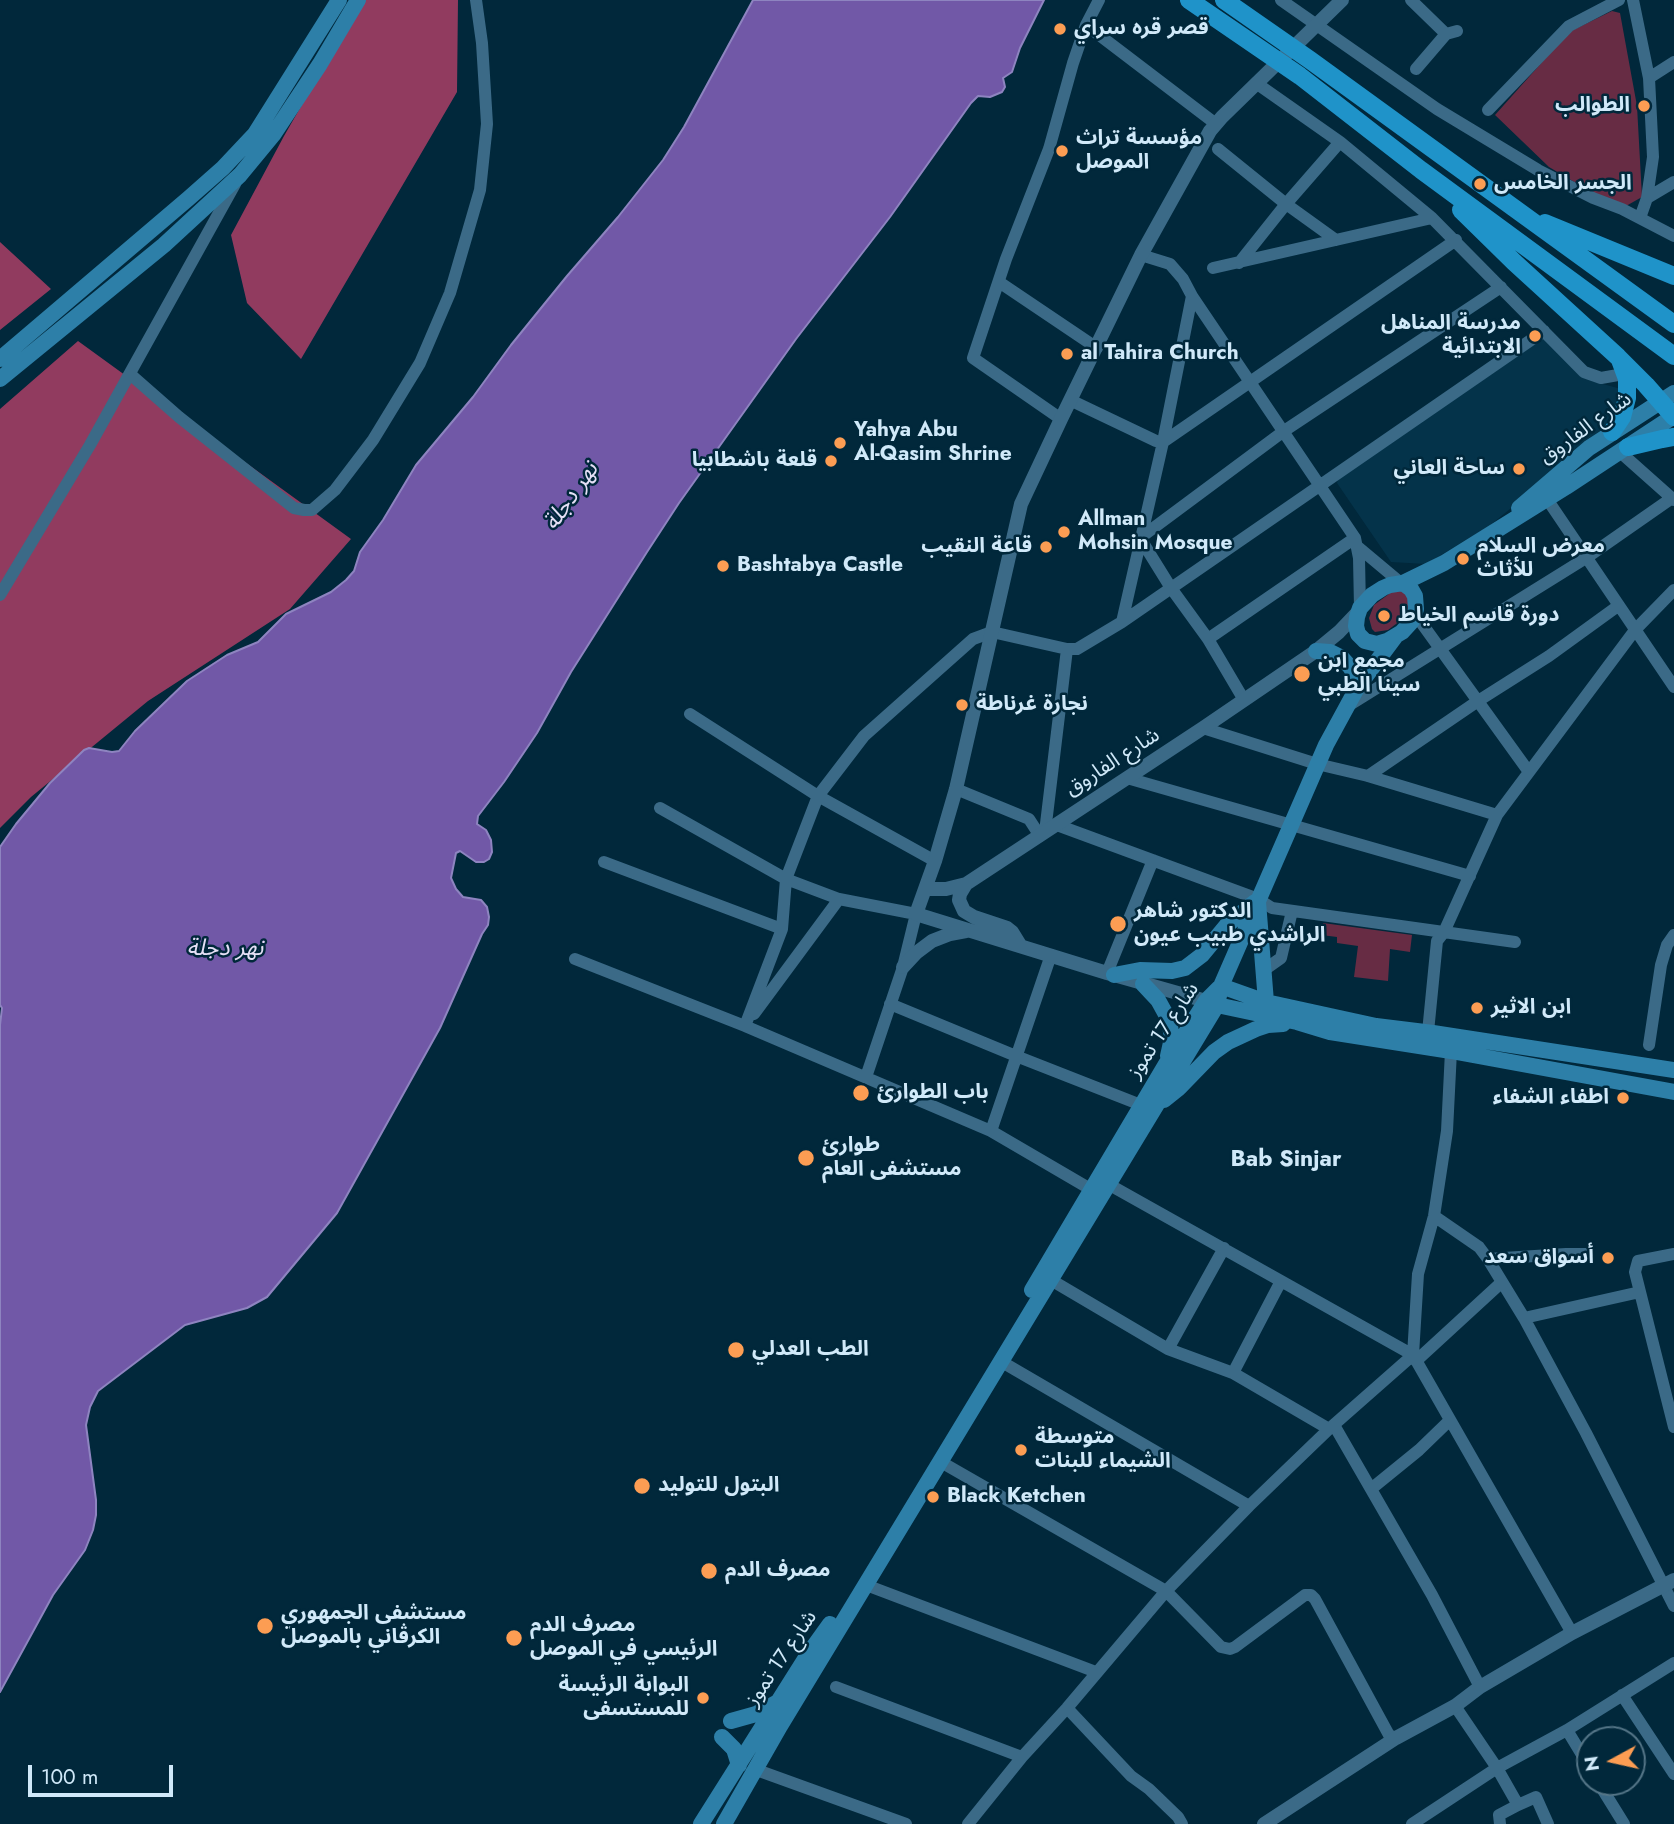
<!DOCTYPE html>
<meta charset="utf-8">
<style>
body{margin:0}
#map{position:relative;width:1674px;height:1824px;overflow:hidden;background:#01283b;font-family:Jost,sans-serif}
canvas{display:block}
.north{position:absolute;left:1576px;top:1726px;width:70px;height:70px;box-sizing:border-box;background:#01283b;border:2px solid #547587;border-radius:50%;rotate:262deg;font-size:19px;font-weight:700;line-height:28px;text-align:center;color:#d0e9f9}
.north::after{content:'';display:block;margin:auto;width:24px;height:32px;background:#fc9d53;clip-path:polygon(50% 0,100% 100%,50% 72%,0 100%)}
.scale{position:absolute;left:28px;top:1765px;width:145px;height:32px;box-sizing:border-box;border:4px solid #d0e9f9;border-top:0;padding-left:9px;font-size:21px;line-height:24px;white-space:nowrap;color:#d0e9f9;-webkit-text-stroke:5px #01283b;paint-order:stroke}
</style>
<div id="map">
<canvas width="1674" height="1824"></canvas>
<div class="north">N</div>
<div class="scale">100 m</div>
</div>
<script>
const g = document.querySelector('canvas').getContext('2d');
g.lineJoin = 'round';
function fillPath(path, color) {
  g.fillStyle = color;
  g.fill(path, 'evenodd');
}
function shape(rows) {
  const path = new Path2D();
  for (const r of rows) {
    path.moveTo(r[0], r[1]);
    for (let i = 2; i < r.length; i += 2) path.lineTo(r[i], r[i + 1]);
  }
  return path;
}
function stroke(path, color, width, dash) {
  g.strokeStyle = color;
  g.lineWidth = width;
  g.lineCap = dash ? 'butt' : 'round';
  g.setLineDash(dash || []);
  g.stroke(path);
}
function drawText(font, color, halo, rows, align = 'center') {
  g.font = font + ' Jost,"Noto Sans Arabic",sans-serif';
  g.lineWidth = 5;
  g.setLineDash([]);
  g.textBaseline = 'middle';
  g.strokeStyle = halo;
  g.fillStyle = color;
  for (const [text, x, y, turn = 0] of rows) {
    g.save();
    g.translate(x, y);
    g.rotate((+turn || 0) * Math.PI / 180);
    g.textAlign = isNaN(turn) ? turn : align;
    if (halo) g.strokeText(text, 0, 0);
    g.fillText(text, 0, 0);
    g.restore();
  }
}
fillPath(shape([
 [1543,336,1592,381,1632,392,1611,426,1488,527,1426,564,1391,562,1337,483,1338,479]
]), '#04334a');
fillPath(shape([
 [1612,11,1620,13,1637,106,1642,197,1626,206,1598,196,1549,167,1495,115,1569,32],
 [1393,591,1405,591,1411,601,1408,612,1396,624,1388,630,1375,632,1372,629,1369,618,1374,605],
 [1323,923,1412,935,1410,952,1390,949,1388,981,1354,977,1358,946,1337,943,1337,937,1321,935]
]), '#672c44');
fillPath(shape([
 [362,0,458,0,457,92,301,359,247,303,231,235,284,136],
 [0,242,51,289,0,330],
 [78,341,351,539,290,609,148,701,31,797,0,828,0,409]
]), '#913b5f');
const water = shape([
 [753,0,1044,0,1020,48,1012,72,1003,78,1005,87,1002,92,990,97,978,96,971,103,890,217,796,339,679,503,647,552,571,672,537,733,504,782,478,816,477,824,486,830,491,840,492,852,489,859,484,862,476,862,460,851,456,853,451,878,456,889,463,897,481,900,487,907,489,917,488,925,482,934,440,1028,337,1213,267,1297,247,1308,185,1325,98,1391,90,1407,86,1425,96,1500,96,1515,93,1530,85,1550,53,1595,0,1692,0,1025,2,1008,0,1005,0,847,16,824,50,783,84,750,89,748,112,752,119,751,135,731,187,681,227,655,258,642,286,614,331,592,346,580,354,571,360,552,383,520,416,465,473,397,511,345,567,276,618,217,663,160,684,127,753,0]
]);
fillPath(water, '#7158a7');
stroke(water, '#8e84c0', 2);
stroke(shape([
 [1281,0,1437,109,1538,170,1593,198,1622,209,1674,236],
 [1411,0,1446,34],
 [1633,0,1649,78,1653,157,1647,198,1640,218],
 [1086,25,1216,124],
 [1416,69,1446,34,1457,31],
 [1649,78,1674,62],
 [1256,83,1340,142,1432,218,1584,372,1601,378,1618,375,1624,370],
 [1488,110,1569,26,1619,0],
 [1218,149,1286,204,1336,240],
 [1647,198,1674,182],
 [1141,255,1170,264,1183,279,1192,296,1355,538,1359,558,1360,608],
 [1239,263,1286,204,1340,142],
 [1213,268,1432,218],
 [999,282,1097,348],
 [130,374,179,417,294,508,304,510,312,510,335,490,373,440,420,363,450,293,480,190,487,124,482,43,476,0],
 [1070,400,1156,441,1163,442,1456,240],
 [1061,419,973,358,1006,259,1049,149,1073,63,1086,25,1099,0],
 [1620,452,1674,500],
 [1547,499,1674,687],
 [1140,538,1284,431,1501,287],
 [1140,538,1171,588,1208,639,1244,700],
 [1358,547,1401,583],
 [0,595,90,445,235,184],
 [1415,614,1529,772],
 [1122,622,1163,442,1192,296],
 [1208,639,1355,538],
 [1348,706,1586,558,1672,498],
 [690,714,818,796,935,861],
 [1203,728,1317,764,1368,776,1497,815],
 [1368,776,1478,701,1549,656,1618,606],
 [1127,778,1470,876],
 [956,789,1029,819,1040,836],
 [660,808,786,879,839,899,916,914,903,967,866,1077],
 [1057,825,1258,899,1272,908,1515,942],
 [1045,832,1067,649],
 [604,862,782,929],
 [575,959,745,1026,991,1131,1092,1190],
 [1264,970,1281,958,1292,911],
 [1107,973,1153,860],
 [890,1004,1016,1056,1141,1105],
 [754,1014,839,899],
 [745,1026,782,929,786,879,818,796,864,736,973,639,992,632,1067,649,1077,649,1122,622,1544,331],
 [1428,1032,1437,941,1444,932,1497,815,1635,630,1674,590],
 [1649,1045,1661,965,1667,945,1674,935],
 [991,1131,1051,955],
 [1108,1184,1413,1355,1572,1633],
 [1434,1216,1479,1247,1488,1259,1524,1318,1586,1433,1674,1606],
 [1674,1254,1638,1261,1635,1272,1674,1427],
 [1488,1259,1566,1254,1588,1254],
 [1051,1280,1168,1349,1233,1373,1329,1429],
 [1524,1318,1640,1292],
 [1168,1349,1224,1248],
 [1416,1361,1502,1282],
 [1002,1362,1249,1506],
 [1233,1373,1281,1281],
 [1334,1425,1432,1595,1480,1687],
 [941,1462,1166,1591,1221,1647,1230,1649,1235,1647,1305,1595,1311,1595,1315,1599,1389,1735,1396,1738],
 [1371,1489,1419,1450,1450,1420],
 [866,1585,1096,1672],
 [836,1687,1022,1757],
 [1622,1695,1674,1774],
 [1455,1706,1497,1768,1518,1805,1499,1815,1500,1824],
 [1067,1708,1131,1776,1149,1789,1178,1817,1182,1824],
 [1567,1730,1590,1768],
 [754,1769,906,1824],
 [1598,1782,1624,1824],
 [1518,1805,1536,1797,1548,1824],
 [968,1824,1022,1757,1067,1708,1166,1591,1249,1506,1329,1429,1413,1355,1418,1274,1434,1216,1447,1131,1451,1051],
 [1412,1824,1497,1768,1567,1730,1674,1663]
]), '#3b6a87', 12);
stroke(shape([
 [926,889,946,889,966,884],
 [1020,945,1012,932,1007,928,974,917,964,911,959,900,960,894,966,884,1203,728,1316,651,1339,632,1358,612],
 [903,967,916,953,932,941,950,934,966,931],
 [1206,1001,1107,973,916,914,935,861,956,789,1021,504,1061,419,1141,255,1210,131,1222,117,1342,0],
 [1264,1824,1396,1738,1455,1706,1480,1687,1572,1633,1674,1580]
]), '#3b6a87', 14);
stroke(shape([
 [0,359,189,198,223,168,255,134,339,0],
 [0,379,164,245,240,175,273,135,320,64,358,0],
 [1519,508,1589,448,1674,393],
 [1403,583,1444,563,1566,487,1674,416],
 [1403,583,1411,589,1415,596,1416,609,1412,621,1402,632,1387,641,1377,644,1365,641,1358,634,1356,626,1357,617,1360,608,1372,595,1383,588,1390,585,1403,583],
 [1316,651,1330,652,1342,658,1351,668,1354,675,1357,688],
 [1258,902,1266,1002],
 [1114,975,1140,970,1172,971,1185,968,1202,955,1226,926,1255,902],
 [1143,984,1158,1000,1169,1020,1172,1038,1168,1056],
 [1221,986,1266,1002,1376,1026,1433,1033,1674,1070],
 [1209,1002,1217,1005,1297,1022,1330,1032,1451,1051,1674,1092],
 [1164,1100,1179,1088,1214,1052,1228,1042,1256,1029,1268,1025,1283,1024],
 [1032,1290,1166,1064,1206,1001,1219,988],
 [731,1721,756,1714,776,1703],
 [722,1737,734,1749,739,1765],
 [701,1824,807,1656,830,1624],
 [724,1824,780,1726,1217,1005,1221,986,1326,745,1357,688,1395,637]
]), '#2d7fa8', 16);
stroke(shape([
 [1189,0,1300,76,1421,170,1674,356],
 [1224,0,1310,60,1674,324],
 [1461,210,1514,262,1618,357,1646,385,1674,417],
 [1545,223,1674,276],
 [1612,432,1622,417,1627,398,1627,379,1620,360],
 [1628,447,1662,439,1674,437]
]), '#1f93c9', 18);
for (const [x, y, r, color] of [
 [1060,29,7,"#fc9d53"],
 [1644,106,7,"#fc9d53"],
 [1062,151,7,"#fc9d53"],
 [1480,184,7,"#fc9d53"],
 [1535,336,7,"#fc9d53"],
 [1067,354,7,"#fc9d53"],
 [840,443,7,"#fc9d53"],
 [831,461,7,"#fc9d53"],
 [1519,469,7,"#fc9d53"],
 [1064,532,7,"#fc9d53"],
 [1046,547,7,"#fc9d53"],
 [1463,559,7,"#fc9d53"],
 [723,566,7,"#fc9d53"],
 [1384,616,7,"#fc9d53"],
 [1302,674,9,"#fc9d53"],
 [962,705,7,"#fc9d53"],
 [1118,924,9,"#fc9d53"],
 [1477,1008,7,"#fc9d53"],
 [861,1093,9,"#fc9d53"],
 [1623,1098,7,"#fc9d53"],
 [806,1158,9,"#fc9d53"],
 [1608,1258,7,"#fc9d53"],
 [736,1350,9,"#fc9d53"],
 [1021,1450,7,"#fc9d53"],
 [642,1486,9,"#fc9d53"],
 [933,1497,7,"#fc9d53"],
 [709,1571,9,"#fc9d53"],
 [265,1626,9,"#fc9d53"],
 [514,1638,9,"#fc9d53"],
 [703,1698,7,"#fc9d53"]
]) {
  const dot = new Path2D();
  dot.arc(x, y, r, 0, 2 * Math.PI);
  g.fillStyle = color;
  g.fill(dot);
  stroke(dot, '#01283b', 2.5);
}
drawText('bold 21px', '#d0e9f9', '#01283b', [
 ["قصر قره سراي",1074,29],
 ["الطوالب",1630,106,"right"],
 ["مؤسسة تراث",1076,139],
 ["الموصل",1076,163],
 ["الجسر الخامس",1494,184],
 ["مدرسة المناهل",1521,324,"right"],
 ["الابتدائية",1521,348,"right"],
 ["al Tahira Church",1081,354],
 ["Yahya Abu",854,431],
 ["Al-Qasim Shrine",854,455],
 ["قلعة باشطابيا",817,461,"right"],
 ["ساحة العاني",1505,469,"right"],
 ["Allman",1078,520],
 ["Mohsin Mosque",1078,544],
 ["قاعة النقيب",1032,547,"right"],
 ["معرض السلام",1477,547],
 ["للأثاث",1477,571],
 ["Bashtabya Castle",737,566],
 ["دورة قاسم الخياط",1398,616],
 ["مجمع ابن",1318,662],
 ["سينا الطبي",1318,686],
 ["نجارة غرناطة",976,705],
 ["الدكتور شاهر",1134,912],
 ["الراشدي طبيب عيون",1134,936],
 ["ابن الاثير",1491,1008],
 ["باب الطوارئ",877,1093],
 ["اطفاء الشفاء",1609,1098,"right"],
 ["طوارئ",822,1146],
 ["مستشفى العام",822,1170],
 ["أسواق سعد",1594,1258,"right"],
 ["الطب العدلي",752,1350],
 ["متوسطة",1035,1438],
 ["الشيماء للبنات",1035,1462],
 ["البتول للتوليد",658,1486],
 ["Black Ketchen",947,1497],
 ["مصرف الدم",725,1571],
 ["مستشفى الجمهوري",281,1614],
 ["الكرڤاني بالموصل",281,1638],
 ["مصرف الدم",530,1626],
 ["الرئيسي في الموصل",530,1650],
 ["البوابة الرئيسة",689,1686,"right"],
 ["للمستسفى",689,1710,"right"]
], 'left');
drawText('21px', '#d0e9f9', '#01283b', [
 ["شارع الفاروق",1586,429,-36],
 ["شارع الفاروق",1113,763,-33],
 ["شارع 17 تموز",1164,1031,-56],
 ["شارع 17 تموز",782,1659,-56]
]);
drawText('italic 23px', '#e5e0f6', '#01283b', [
 ["نهر دجلة",572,497,-55],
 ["نهر دجلة",225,949]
]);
drawText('bold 23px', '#d0e9f9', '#01283b', [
 ["Bab Sinjar",1286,1160]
]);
</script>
